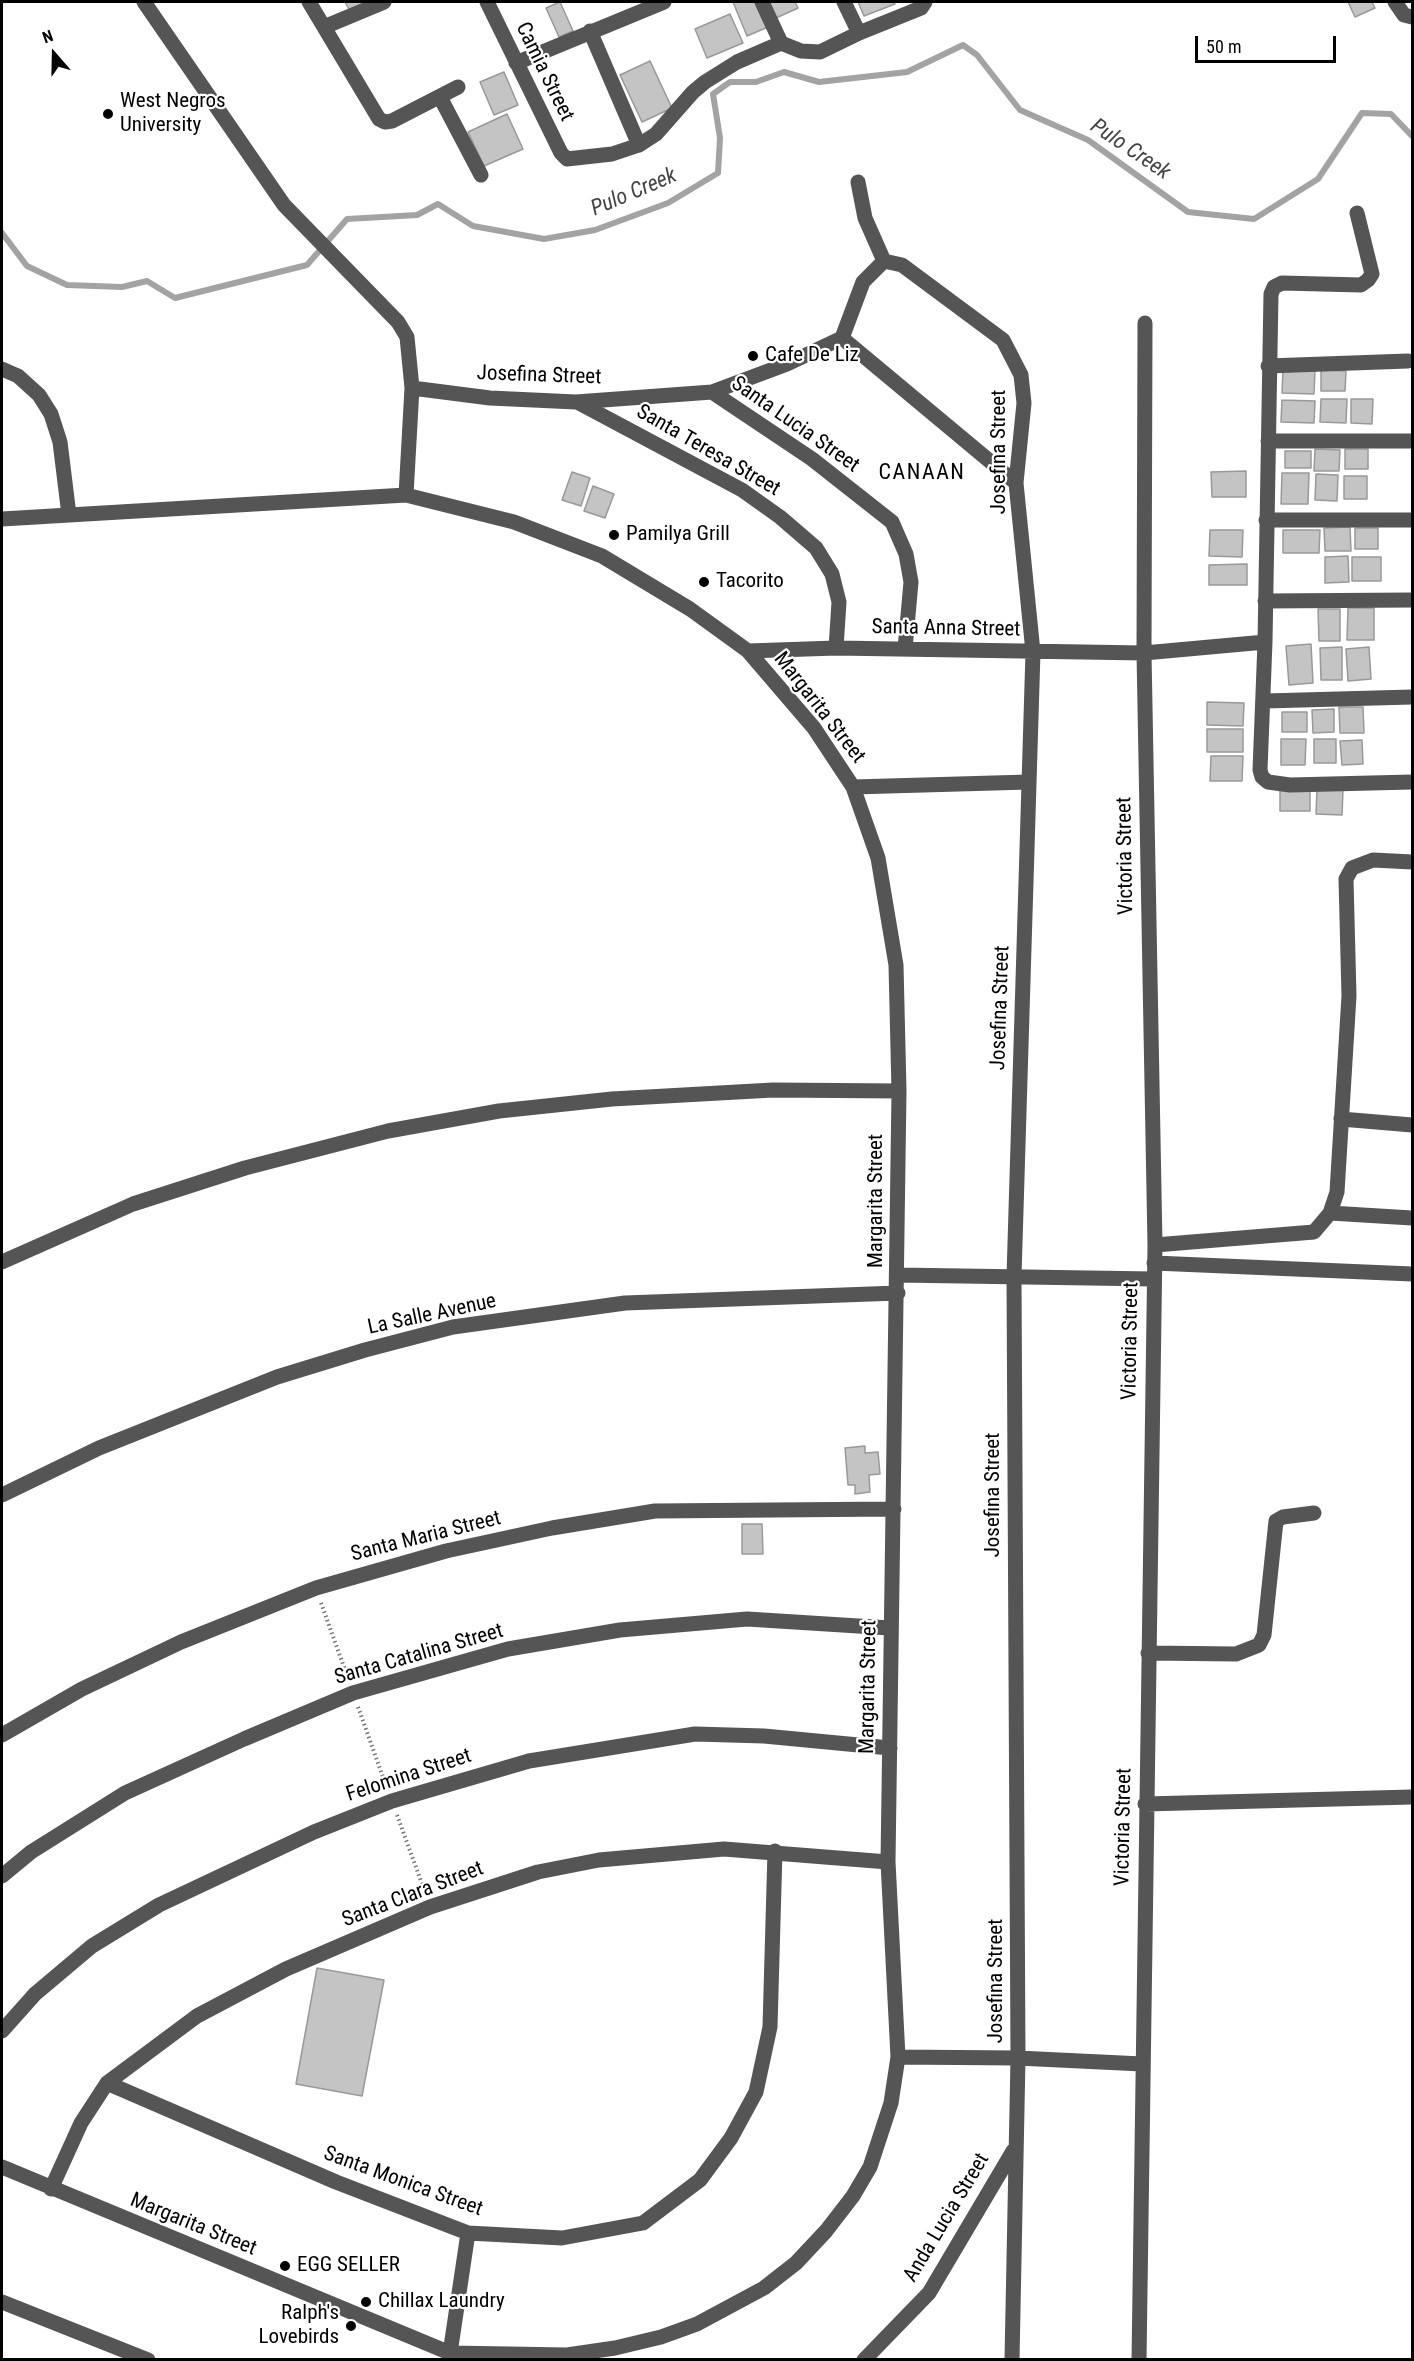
<!DOCTYPE html>
<style>
body{margin:0}
#map{position:relative;width:1414px;height:2361px;overflow:hidden;background:#fff;font-family:"Roboto Condensed",sans-serif}
canvas{display:block}
.frame{position:absolute;inset:0;border:3px solid #000;pointer-events:none}
.north{position:absolute;left:24px;top:24px;width:60px;height:60px;-webkit-text-stroke:4px #fff;paint-order:stroke;rotate:340deg;font-size:16px;font-weight:700;line-height:24px;text-align:center;color:#000}
.north::after{content:'';display:block;margin:auto;width:21px;height:27px;background:#000;clip-path:polygon(50% 0,100% 100%,50% 72%,0 100%)}
.scale{position:absolute;left:1195px;top:36px;width:141px;height:27px;box-sizing:border-box;border:3px solid #000;border-top:0;padding-left:8px;font-size:18px;line-height:21px;white-space:nowrap;color:#000;-webkit-text-stroke:4px #fff;paint-order:stroke}
</style>
<div id="map">
<canvas width="1414" height="2361"></canvas>
<div class="frame"></div>
<div class="north">N</div>
<div class="scale">50 m</div>
</div>
<script>
const g = document.querySelector('canvas').getContext('2d');
g.lineJoin = 'round';
function shape(rows) {
  const path = new Path2D();
  for (const r of rows) {
    path.moveTo(r[0], r[1]);
    for (let i = 2; i < r.length; i += 2) path.lineTo(r[i], r[i + 1]);
  }
  return path;
}
function stroke(path, color, width, dash) {
  g.strokeStyle = color;
  g.lineWidth = width;
  g.lineCap = dash ? 'butt' : 'round';
  g.setLineDash(dash || []);
  g.stroke(path);
}
function fillPath(path, color) {
  g.fillStyle = color;
  g.fill(path, 'evenodd');
}
function drawText(font, color, halo, rows, align = 'center') {
  g.font = font + ' "Roboto Condensed",sans-serif';
  g.lineWidth = 4.5;
  g.setLineDash([]);
  g.textBaseline = 'middle';
  g.strokeStyle = halo;
  g.fillStyle = color;
  for (const [text, x, y, turn = 0] of rows) {
    g.save();
    g.translate(x, y);
    g.rotate((+turn || 0) * Math.PI / 180);
    g.textAlign = isNaN(turn) ? turn : align;
    if (halo) g.strokeText(text, 0, 0);
    g.fillText(text, 0, 0);
    g.restore();
  }
}
stroke(shape([
 [2,233,27,266,67,285,122,287,147,281,175,298,307,265,347,219,417,215,438,204,473,226,544,239,595,230,668,203,718,173,720,138,713,94,730,82,756,82,784,72,819,82,907,72,963,45,977,55,1020,110,1088,140,1188,212,1254,219,1318,179,1362,113,1391,114,1412,136]
]), '#a3a3a3', 6);
const building = shape([
 [345,2,374,2,351,13,345,2],
 [560,2,573,31,559,37,546,8,560,2],
 [733,2,757,2,768,27,747,36,733,2],
 [769,2,795,2,798,8,776,18,769,2],
 [858,2,893,2,895,4,864,16,858,2],
 [1348,2,1372,2,1375,8,1355,17,1348,2],
 [730,14,743,43,707,58,695,29,730,14],
 [650,61,672,108,642,122,620,75,650,61],
 [504,72,518,105,494,115,480,82,504,72],
 [507,114,523,149,484,166,468,132,507,114],
 [1283,370,1315,371,1314,394,1282,393,1283,370],
 [1321,370,1346,371,1345,391,1321,391,1321,370],
 [1321,399,1347,399,1346,423,1320,422,1321,399],
 [1351,399,1373,399,1372,424,1351,423,1351,399],
 [1282,400,1315,401,1314,423,1281,422,1282,400],
 [1315,449,1340,450,1339,471,1314,471,1315,449],
 [1345,449,1368,449,1368,469,1345,469,1345,449],
 [1285,451,1311,451,1311,468,1285,468,1285,451],
 [1246,471,1246,497,1212,497,1211,472,1246,471],
 [572,472,590,478,581,506,562,500,572,472],
 [1282,473,1309,473,1308,504,1281,504,1282,473],
 [1316,474,1338,475,1337,501,1315,500,1316,474],
 [1344,476,1367,476,1367,499,1344,499,1344,476],
 [593,486,614,494,605,518,584,511,593,486],
 [1350,527,1351,551,1325,551,1324,528,1350,527],
 [1355,528,1378,528,1378,549,1355,549,1355,528],
 [1210,530,1243,530,1242,557,1209,556,1210,530],
 [1283,530,1320,530,1319,553,1283,553,1283,530],
 [1348,556,1349,582,1325,583,1325,557,1348,556],
 [1352,557,1381,557,1381,581,1352,581,1352,557],
 [1247,564,1247,585,1209,585,1209,565,1247,564],
 [1348,608,1374,608,1374,640,1347,640,1348,608],
 [1318,609,1340,609,1340,641,1319,641,1318,609],
 [1311,644,1313,683,1289,685,1286,646,1311,644],
 [1342,647,1342,680,1321,680,1320,648,1342,647],
 [1369,647,1371,679,1348,681,1346,649,1369,647],
 [1207,702,1244,703,1243,726,1207,725,1207,702],
 [1339,707,1363,707,1364,733,1340,733,1339,707],
 [1334,709,1334,732,1313,733,1312,710,1334,709],
 [1282,712,1307,712,1307,732,1282,732,1282,712],
 [1207,729,1243,729,1243,752,1207,752,1207,729],
 [1281,739,1306,739,1305,765,1281,765,1281,739],
 [1314,739,1336,739,1336,763,1314,763,1314,739],
 [1362,740,1363,764,1342,765,1340,741,1362,740],
 [1211,756,1243,756,1242,781,1210,781,1211,756],
 [1310,789,1310,811,1280,811,1280,790,1310,789],
 [1317,789,1343,790,1342,815,1316,814,1317,789],
 [865,1446,865,1453,878,1452,880,1474,869,1475,870,1492,855,1494,855,1485,848,1485,845,1448,865,1446],
 [742,1524,762,1524,763,1554,742,1554,742,1524],
 [317,1968,384,1980,362,2096,296,2084,317,1968]
]);
fillPath(building, '#c4c4c4');
stroke(building, '#999', 1.5);
stroke(shape([
 [321,1603,348,1678],
 [358,1707,387,1788],
 [397,1815,425,1892]
]), '#777', 4, [1.5, 3]);
stroke(shape([
 [144,2,284,205,398,322,407,337,412,388,406,495],
 [309,2,379,119,385,122,392,121,458,87],
 [487,2,561,153,567,159,612,154,639,145,656,134,693,92,705,82,737,62,781,43,801,51,820,52,859,33],
 [762,2,781,43],
 [844,2,859,33,921,8,925,2],
 [1395,2,1404,15,1412,17],
 [324,27,384,2],
 [590,31,639,145],
 [516,63,664,2],
 [440,97,481,175],
 [858,182,865,218,884,261],
 [884,261,902,265,1003,340,1021,375,1024,403,1016,483,1033,652,1014,1276,1018,2058,1012,2360],
 [842,338,1016,483],
 [1268,366,1408,361],
 [2,369,18,376,39,395,51,414,60,442,69,515],
 [412,388,490,398,576,402,712,392,787,364,842,338,863,282,884,261],
 [712,392,812,459,892,522,906,554,911,582,905,649],
 [577,402,742,490,780,517,816,548,832,574,839,602,836,648],
 [1268,441,1412,441],
 [2,519,406,495,514,522,602,556,690,609,748,651,814,728,853,787,878,858,896,965,899,1091,888,1862,898,2057,891,2103,870,2167,853,2196,826,2231,796,2263,764,2288,697,2324,661,2337,615,2348,567,2355,450,2353,2,2167],
 [1266,520,1412,520],
 [1265,601,1412,600],
 [1265,642,1260,770,1262,777,1268,782,1290,785,1412,782],
 [748,651,836,648,1144,653,1265,642,1271,294,1274,287,1282,283,1361,285,1368,280,1372,274,1357,213],
 [1265,701,1412,697],
 [853,787,1029,782],
 [1341,1119,1412,1125],
 [1330,1213,1412,1218],
 [1155,1245,1314,1232,1330,1213,1337,1192,1349,996,1346,879,1352,868,1373,860,1412,862],
 [2,1262,133,1204,245,1168,388,1131,499,1111,612,1099,773,1090,899,1091],
 [1154,1263,1412,1274],
 [898,1275,1153,1279],
 [2,1495,99,1448,277,1377,365,1350,453,1327,625,1303,898,1293],
 [1148,1653,1236,1654,1259,1645,1264,1635,1276,1521,1283,1517,1314,1513],
 [2,1735,82,1689,181,1642,316,1588,446,1551,552,1528,655,1511,894,1509],
 [1145,1804,1412,1797],
 [2,1876,31,1852,125,1793,244,1739,353,1693,508,1649,620,1630,747,1619,890,1628],
 [2,2031,35,1994,92,1946,159,1905,314,1832,392,1801,529,1761,695,1734,764,1736,890,1748],
 [898,2057,1018,2058,1142,2064],
 [107,2083,336,2182,468,2233,562,2238,643,2223,700,2180,731,2138,756,2092,770,2027,775,1851],
 [51,2189,81,2123,107,2083,197,2016,286,1969,430,1907,538,1872,599,1860,724,1849,888,1862],
 [2,2302,148,2360],
 [449,2360,468,2233],
 [864,2360,929,2293,1013,2151],
 [1139,2360,1155,1245,1144,653,1145,323]
]), '#555', 15);
for (const [x, y, r, color] of [
 [108,114,6,"#000"],
 [753,356,6,"#000"],
 [614,535,6,"#000"],
 [704,582,6,"#000"],
 [285,2266,6,"#000"],
 [366,2302,6,"#000"],
 [351,2326,6,"#000"]
]) {
  const dot = new Path2D();
  dot.arc(x, y, r, 0, 2 * Math.PI);
  g.fillStyle = color;
  g.fill(dot);
  stroke(dot, '#fff', 2);
}
drawText('21px', '#000', '#fff', [
 ["Camia Street",544,72,64],
 ["Josefina Street",539,376,2],
 ["Santa Lucia Street",795,425,35],
 ["Santa Teresa Street",708,451,30],
 ["Josefina Street",1000,452,-90],
 ["Santa Anna Street",946,629,1],
 ["Margarita Street",819,708,52],
 ["Victoria Street",1126,856,-91],
 ["Josefina Street",1001,1008,-88],
 ["Margarita Street",877,1201,-90],
 ["La Salle Avenue",432,1315,-12],
 ["Victoria Street",1131,1341,-89],
 ["Josefina Street",994,1495,-90],
 ["Santa Maria Street",426,1537,-14],
 ["Santa Catalina Street",419,1655,-16],
 ["Margarita Street",869,1687,-89],
 ["Felomina Street",409,1776,-18],
 ["Victoria Street",1124,1827,-89],
 ["Santa Clara Street",413,1895,-21],
 ["Josefina Street",997,1981,-90],
 ["Santa Monica Street",403,2182,20],
 ["Anda Lucia Street",947,2218,-59],
 ["Margarita Street",193,2225,22]
]);
drawText('21px', '#000', '#fff', [
 ["West Negros",120,102],
 ["University",120,126],
 ["Cafe De Liz",765,356],
 ["Pamilya Grill",626,535],
 ["Tacorito",716,582],
 ["EGG SELLER",297,2266],
 ["Chillax Laundry",378,2302],
 ["Ralph's",339,2314,"right"],
 ["Lovebirds",339,2338,"right"]
], 'left');
drawText('italic 22px', '#444', '#fff', [
 ["Pulo Creek",1130,150,34],
 ["Pulo Creek",634,193,-23]
]);
g.letterSpacing = '1.5px';
drawText('22px', '#000', '#fff', [
 ["CANAAN",922,473]
]);
g.letterSpacing = '0px';
</script>
